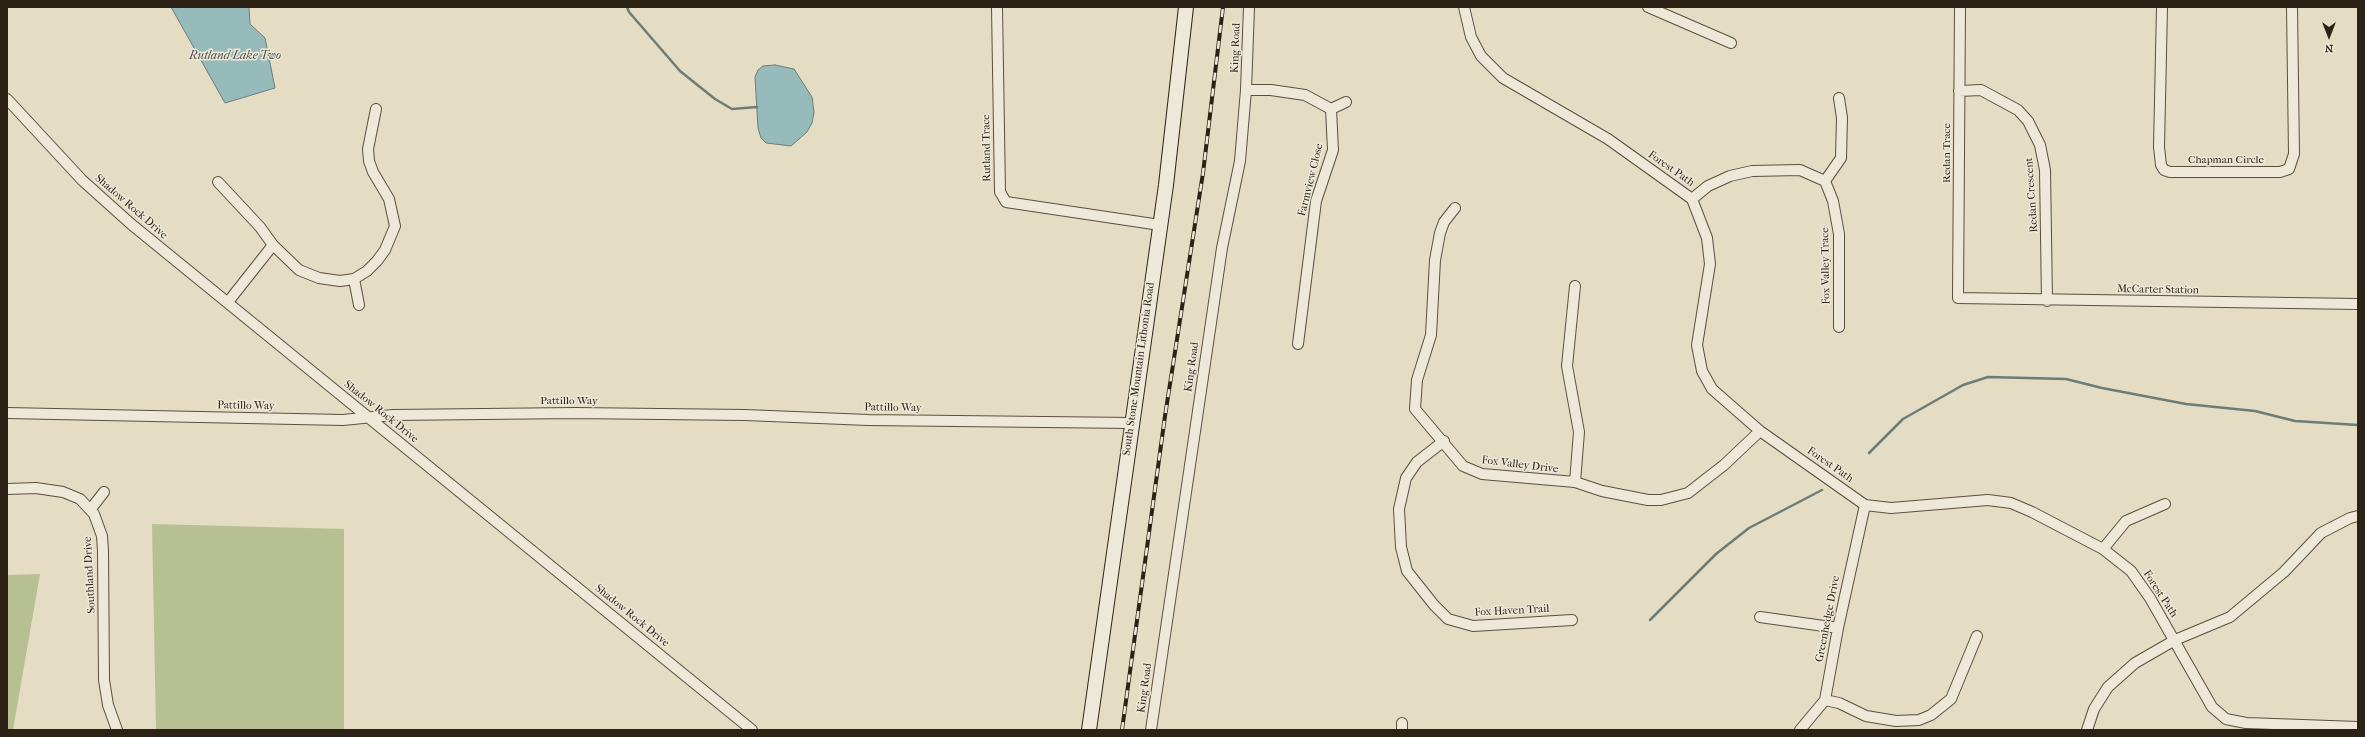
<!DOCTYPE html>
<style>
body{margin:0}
#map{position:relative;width:2365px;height:737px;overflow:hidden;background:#e4dcc3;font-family:"IM FELL French Canon",serif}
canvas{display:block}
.frame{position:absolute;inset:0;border:8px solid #2c2215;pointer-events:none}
.north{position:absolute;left:2309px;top:16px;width:40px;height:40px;-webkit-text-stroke:3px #ede8d8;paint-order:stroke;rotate:180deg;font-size:11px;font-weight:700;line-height:16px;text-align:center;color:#2c2215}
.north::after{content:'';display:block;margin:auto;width:14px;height:18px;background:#2c2215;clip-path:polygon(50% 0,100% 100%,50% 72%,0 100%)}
</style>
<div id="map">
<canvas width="2365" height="737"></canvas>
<div class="frame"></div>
<div class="north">N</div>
</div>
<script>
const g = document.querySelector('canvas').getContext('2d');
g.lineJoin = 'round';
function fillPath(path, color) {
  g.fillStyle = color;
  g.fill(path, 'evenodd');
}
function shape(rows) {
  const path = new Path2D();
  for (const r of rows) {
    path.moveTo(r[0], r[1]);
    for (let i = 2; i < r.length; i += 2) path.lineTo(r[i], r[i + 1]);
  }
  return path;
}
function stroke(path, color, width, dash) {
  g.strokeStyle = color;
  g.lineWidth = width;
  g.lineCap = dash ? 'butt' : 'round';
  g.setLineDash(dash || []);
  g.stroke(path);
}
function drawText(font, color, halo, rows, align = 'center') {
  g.font = font + ' "IM FELL French Canon",serif';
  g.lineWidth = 3;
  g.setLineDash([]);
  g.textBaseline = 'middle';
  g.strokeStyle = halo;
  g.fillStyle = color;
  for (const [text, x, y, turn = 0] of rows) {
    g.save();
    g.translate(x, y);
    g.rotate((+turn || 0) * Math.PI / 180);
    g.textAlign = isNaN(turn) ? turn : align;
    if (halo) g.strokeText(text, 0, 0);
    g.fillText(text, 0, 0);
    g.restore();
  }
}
fillPath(shape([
 [152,524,344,529,344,730,156,730],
 [40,574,13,730,7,730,7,575]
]), '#b6c093');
const water = shape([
 [171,7,249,7,250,24,265,38,275,88,225,103,171,7],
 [775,65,794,69,812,97,814,112,812,123,807,132,791,146,766,143,761,138,758,128,755,77,758,70,763,66,775,65]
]);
fillPath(water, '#97baba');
stroke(water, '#6c7d78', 1);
stroke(shape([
 [627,7,629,12,680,71,715,99,732,109,757,107],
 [1869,453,1903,419,1963,385,1988,377,2066,379,2102,388,2186,404,2255,411,2295,421,2358,425],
 [1650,620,1716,554,1749,528,1822,490]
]), '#6c7d78', 2.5);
const minor = shape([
 [997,7,1000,192,1006,202,1160,225],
 [1464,7,1471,37,1481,56,1503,78,1608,139,1692,199,1707,238,1710,264,1697,345,1702,371,1712,389,1760,431,1865,505,1891,508,1988,500,2011,503,2032,512,2103,549,2131,571,2150,598,2212,707,2226,719,2246,723,2358,727],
 [1648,7,1731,43],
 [1960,7,1958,298,2358,304],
 [2162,7,2159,147,2161,165,2164,170,2170,172,2280,172,2289,169,2294,154,2292,7],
 [1246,90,1271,90,1305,95,1331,109],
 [1959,91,1981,90,2018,110,2028,121,2040,145,2045,170,2047,301],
 [7,99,82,180,131,224,752,730],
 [1331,109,1346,102],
 [1825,181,1841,158,1842,118,1839,98],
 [218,182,260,227,273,245,299,270,319,278,340,281,354,279,367,271,377,261,385,250,395,226,389,199,373,172,369,161,368,149,376,109],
 [1692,199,1708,186,1730,176,1752,171,1800,170,1825,181,1833,201,1839,234,1839,327],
 [1455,208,1444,222,1440,233,1435,260,1431,335,1417,380,1415,409,1463,466,1482,474,1575,482,1602,491,1648,500,1661,500,1688,493,1724,465,1760,431],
 [354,279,359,305],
 [228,302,273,245],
 [1298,344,1316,201,1333,150,1331,109],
 [7,413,343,420,393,415,575,413,745,415,868,420,1132,423],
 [1444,441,1417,462,1406,478,1399,509,1401,547,1407,571,1434,605,1448,619,1473,626,1572,620],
 [1575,482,1579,432,1567,366,1575,286],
 [7,489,36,488,63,492,80,499,94,514,102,536,103,551,104,680,108,705,117,730],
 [90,510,104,492],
 [2103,549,2126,521,2165,504],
 [1760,617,1838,628],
 [1825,700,1839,703,1866,716,1896,721,1919,720,1931,715,1951,699,1977,636],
 [1151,730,1222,248,1240,161,1246,90,1249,7],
 [1402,730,1402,723],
 [1800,730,1825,700,1838,628,1865,505],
 [2087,730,2094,709,2108,687,2135,663,2175,640,2230,617,2284,572,2321,533,2350,518,2358,516]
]);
const secondary = shape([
 [1089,730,1166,185,1186,7]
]);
stroke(minor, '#5a5040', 12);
stroke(secondary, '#2c2215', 16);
stroke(minor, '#ede8d8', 10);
stroke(secondary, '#ede8d8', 14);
const rail = shape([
 [1122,730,1165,416,1203,173,1223,7]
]);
stroke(rail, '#2c2215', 4);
stroke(rail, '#ede8d8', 2.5, [8]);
drawText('11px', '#2c2215', '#ede8d8', [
 ["King Road",1236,48,-88],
 ["Rutland Trace",987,148,-91],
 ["Redan Trace",1947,153,-90],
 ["Chapman Circle",2226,160],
 ["Forest Path",1671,169,35],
 ["Farmview Close",1311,180,-76],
 ["Redan Crescent",2032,195,-94],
 ["Shadow Rock Drive",131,207,41],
 ["Fox Valley Trace",1826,266,-91],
 ["McCarter Station",2158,290,1],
 ["King Road",1192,367,-82],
 ["South Stone Mountain Lithonia Road",1139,369,-82],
 ["Pattillo Way",569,401],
 ["Pattillo Way",246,406,1],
 ["Pattillo Way",893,408,1],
 ["Shadow Rock Drive",381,412,39],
 ["Fox Valley Drive",1520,465,7],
 ["Forest Path",1830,465,35],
 ["Southland Drive",90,575,-93],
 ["Forest Path",2160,594,57],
 ["Fox Haven Trail",1512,611,-3],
 ["Shadow Rock Drive",632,616,39],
 ["Greenhedge Drive",1828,619,-79],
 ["King Road",1145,688,-82]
]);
drawText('italic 12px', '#4c5047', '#ede8d8', [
 ["Rutland Lake Two",235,56]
]);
</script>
